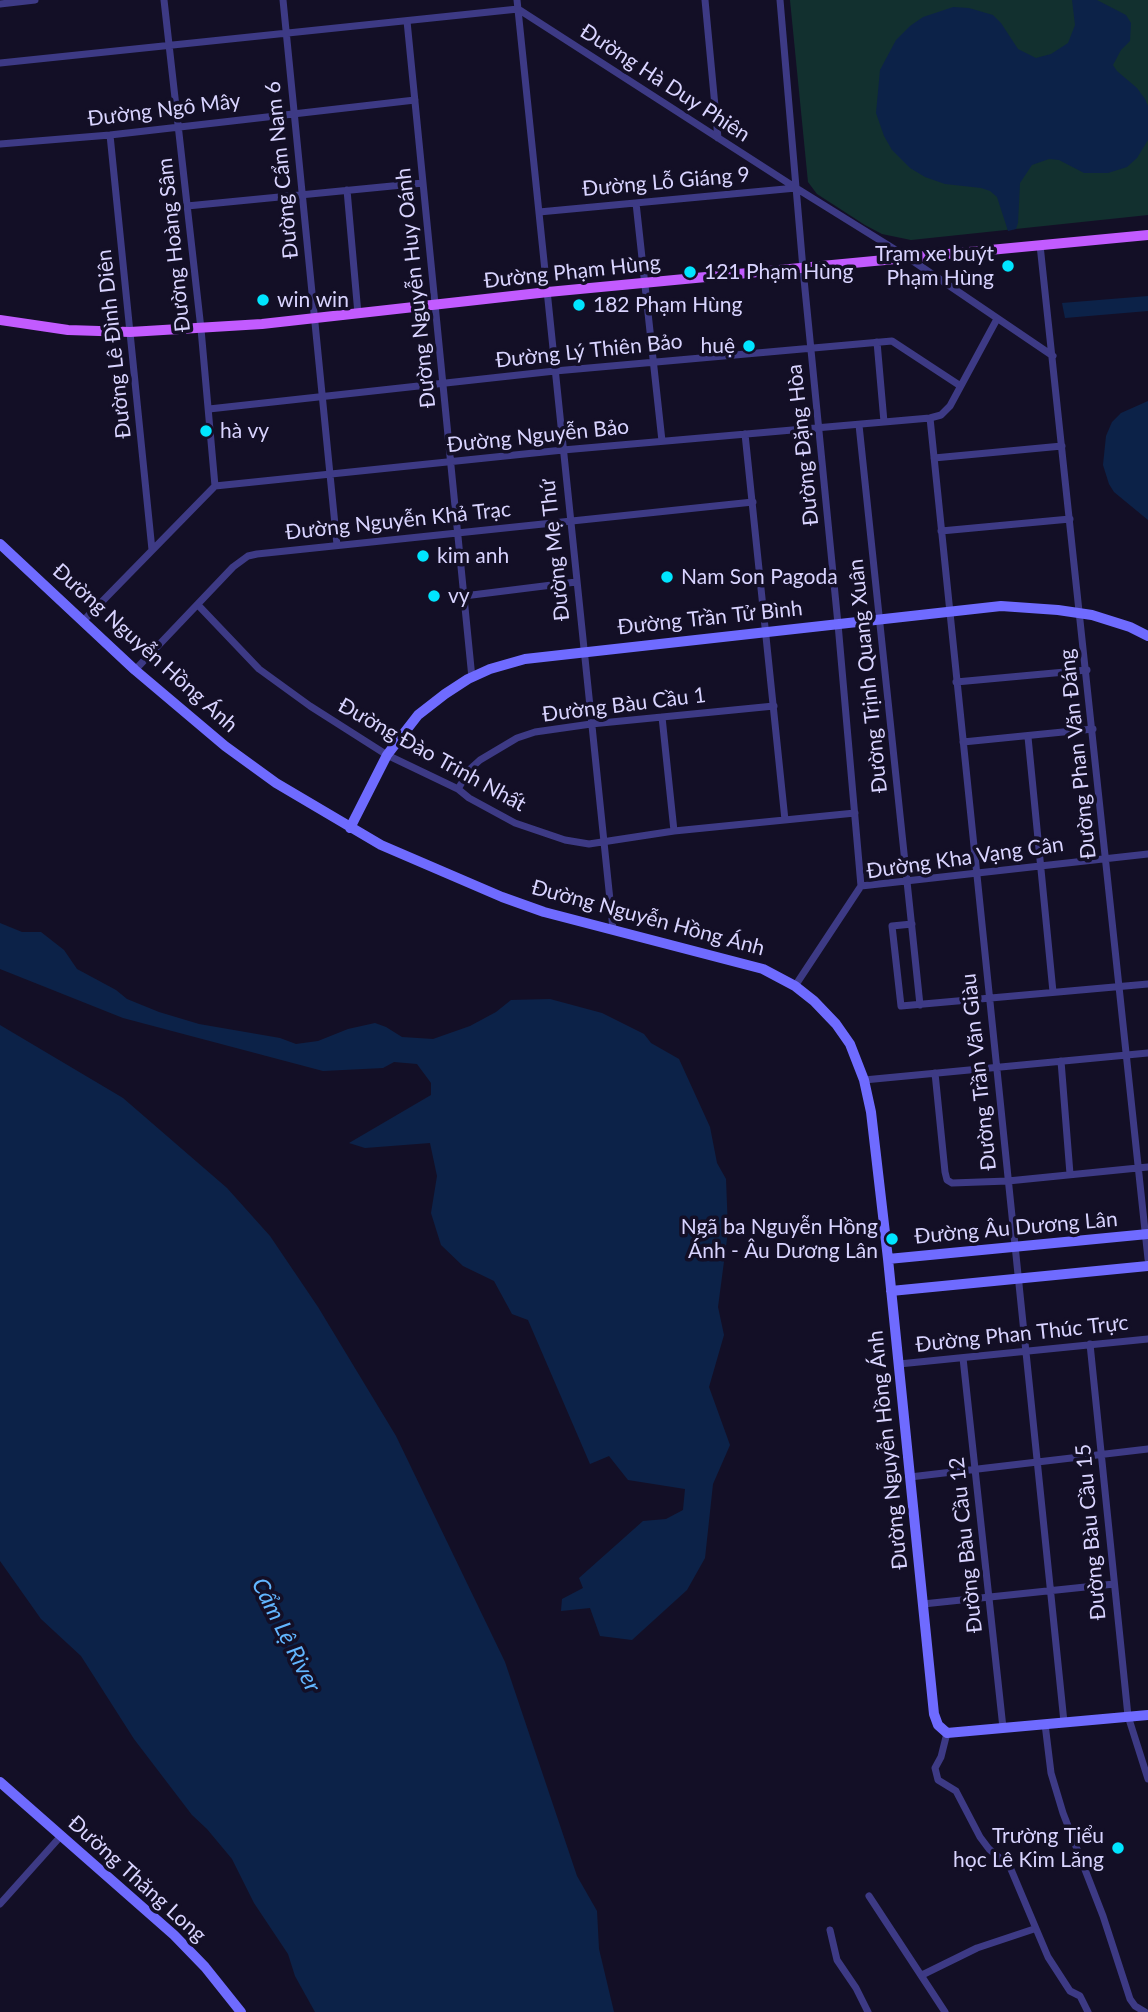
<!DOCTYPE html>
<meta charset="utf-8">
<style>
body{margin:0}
canvas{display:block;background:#130f26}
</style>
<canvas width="1148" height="2012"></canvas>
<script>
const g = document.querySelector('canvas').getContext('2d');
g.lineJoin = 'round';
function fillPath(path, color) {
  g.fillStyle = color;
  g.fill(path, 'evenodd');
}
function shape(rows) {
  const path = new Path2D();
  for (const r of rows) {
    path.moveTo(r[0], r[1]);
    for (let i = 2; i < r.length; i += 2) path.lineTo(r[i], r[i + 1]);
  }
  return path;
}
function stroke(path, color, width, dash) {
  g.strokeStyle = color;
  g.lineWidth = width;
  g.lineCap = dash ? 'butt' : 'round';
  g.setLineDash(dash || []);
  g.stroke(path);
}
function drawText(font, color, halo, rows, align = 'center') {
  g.font = font + ' Lato,sans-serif';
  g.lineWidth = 7;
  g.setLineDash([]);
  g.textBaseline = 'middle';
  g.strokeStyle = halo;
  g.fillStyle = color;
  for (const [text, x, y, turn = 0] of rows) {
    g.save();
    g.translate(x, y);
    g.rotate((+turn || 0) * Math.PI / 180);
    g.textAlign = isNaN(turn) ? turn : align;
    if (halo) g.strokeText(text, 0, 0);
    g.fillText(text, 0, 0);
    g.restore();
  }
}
fillPath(shape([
 [790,0,1148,0,1148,215,911,240,882,234,865,225,817,194,808,182]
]), '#12302f');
fillPath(shape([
 [1072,0,1097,0,1126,15,1131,23,1130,41,1121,50,1113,65,1117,71,1137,88,1145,99,1148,106,1148,140,1137,158,1127,167,1108,173,1084,173,1059,160,1049,159,1032,165,1020,183,1018,223,1016,229,1008,231,997,197,990,191,981,188,945,184,925,177,910,168,892,150,884,136,876,113,880,70,896,40,910,26,923,17,953,7,969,8,993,15,1001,23,1018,49,1036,58,1051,54,1068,43,1075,25],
 [1148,296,1148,311,1065,318,1062,303],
 [1148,401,1148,520,1114,492,1109,484,1103,465,1106,436,1112,422,1121,413],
 [0,923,22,932,41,932,64,950,77,969,116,990,127,999,159,1012,199,1024,280,1038,296,1044,318,1041,348,1029,375,1023,386,1027,402,1037,433,1039,470,1026,496,1012,511,1000,550,999,602,1013,644,1034,651,1043,679,1059,710,1127,717,1163,726,1179,728,1231,718,1307,724,1335,709,1387,730,1445,713,1484,705,1558,687,1590,632,1640,600,1636,590,1608,561,1611,562,1599,583,1588,579,1578,643,1521,666,1519,683,1510,685,1489,628,1480,609,1456,590,1464,528,1320,512,1314,494,1281,463,1266,441,1245,431,1213,437,1176,430,1143,365,1148,349,1143,431,1095,431,1083,417,1064,394,1062,383,1068,323,1071,123,1018,0,969],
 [0,1025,123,1098,227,1188,270,1236,318,1307,396,1436,505,1662,577,1876,597,1911,599,1949,614,2012,315,2012,295,1976,288,1954,254,1903,232,1859,207,1829,192,1815,134,1739,81,1656,41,1619,0,1561]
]), '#0c2248');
stroke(shape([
 [164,0,201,329,215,486],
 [283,0,337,545],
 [517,0,613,929],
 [705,0,718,138],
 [780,0,803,269,838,624,861,886],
 [0,4,35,0],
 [407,21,472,678],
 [0,63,518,9,796,188,907,257,1053,356],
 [110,135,152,550],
 [0,144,110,135,415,100],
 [347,190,358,314],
 [636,203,662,441],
 [187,206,423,183],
 [539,212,796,188],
 [1040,245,1148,1259],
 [877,342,884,422],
 [209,409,555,371,892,341,959,385],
 [930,418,1064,1722],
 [859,425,920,1005],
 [745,434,785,820],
 [934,458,1062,446],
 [941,531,1070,519],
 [464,596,576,582],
 [198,605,259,669,310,706,387,755,458,789,469,798,515,823,565,840,589,844,674,831,855,813],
 [84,620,215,486,563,450,930,418,941,415,950,406,997,319],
 [135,670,233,567,248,556,257,554,753,502],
 [956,682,1087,670],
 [662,717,674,831],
 [1028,737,1053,992],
 [963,742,1093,729],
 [458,789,470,769,480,760,517,738,535,732,591,724,774,706],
 [912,924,892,926,901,1006,1148,984],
 [795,986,861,886,1148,854],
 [1061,1061,1070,1174],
 [935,1073,945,1172,947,1180,952,1183,1008,1181,1148,1167],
 [864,1080,1148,1053],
 [1090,1344,1128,1716,1148,1779],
 [963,1358,1003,1728],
 [899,1364,1148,1339],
 [910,1477,1148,1449],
 [923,1604,1114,1584],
 [1045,1724,1051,1773,1063,1813,1103,1916,1130,1999,1135,2006,1145,2012],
 [947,1733,941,1757,935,1768,938,1780,956,1791,980,1837,989,1849,1010,1867,1048,1957,1070,1991,1080,1996,1088,2012],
 [869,1896,945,2012],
 [0,1904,60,1837],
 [830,1930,837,1960,856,1988,868,2012],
 [922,1975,977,1948,1034,1929]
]), '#3d3a85', 7);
stroke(shape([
 [0,544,135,670,225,746,276,783,381,845,502,897,544,912,763,969,795,986,814,1001,836,1024,850,1044,864,1080,871,1112,888,1259,934,1714,938,1725,947,1733,1148,1715],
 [350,828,387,755,418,715,445,694,468,679,490,669,525,659,1001,606,1058,610,1092,615,1130,627,1148,636],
 [888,1259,1148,1234],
 [891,1291,1148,1266],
 [0,1782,174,1935,205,1967,241,2012]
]), '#6f6bff', 10);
stroke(shape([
 [0,320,68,330,130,332,262,324,548,292,1148,235]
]), '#c25bff', 10);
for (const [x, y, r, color] of [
 [1008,266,7,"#00e5ff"],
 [690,272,7,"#00e5ff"],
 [263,300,7,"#00e5ff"],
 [579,305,7,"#00e5ff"],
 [749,346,7,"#00e5ff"],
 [206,431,7,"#00e5ff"],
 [423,556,7,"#00e5ff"],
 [667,577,7,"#00e5ff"],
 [434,596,7,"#00e5ff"],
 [892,1239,7,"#00e5ff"],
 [1118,1848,7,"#00e5ff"]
]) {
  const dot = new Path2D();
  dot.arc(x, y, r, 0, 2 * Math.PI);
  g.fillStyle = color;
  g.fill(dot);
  stroke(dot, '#130f26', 2.5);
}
drawText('21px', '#d9d4ff', '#130f26', [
 ["Đường Hà Duy Phiên",665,83,33],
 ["Đường Ngô Mây",164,110,-7],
 ["Đường Cẩm Nam 6",282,170,-96],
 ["Đường Lỗ Giáng 9",666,182,-5],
 ["Đường Hoàng Sâm",174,245,-96],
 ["Đường Phạm Hùng",572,272,-6],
 ["Đường Nguyễn Huy Oánh",416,288,-96],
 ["Đường Lê Đình Diên",114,344,-96],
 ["Đường Lý Thiên Bảo",589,351,-6],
 ["Đường Nguyễn Bảo",538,436,-6],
 ["Đường Đặng Hòa",803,445,-96],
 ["Đường Nguyễn Khả Trạc",398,521,-6],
 ["Đường Mẹ Thứ",555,550,-96],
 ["Đường Trần Tử Bình",710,618,-6],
 ["Đường Nguyễn Hồng Ánh",145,648,42],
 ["Đường Trịnh Quang Xuân",868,676,-96],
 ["Đường Bàu Cầu 1",624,705,-7],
 ["Đường Phan Văn Đáng",1078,754,-96],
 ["Đường Đào Trinh Nhất",432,755,29],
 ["Đường Kha Vạng Cân",965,858,-8],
 ["Đường Nguyễn Hồng Ánh",648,918,15],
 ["Đường Trần Văn Giàu",979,1072,-96],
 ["Đường Âu Dương Lân",1016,1228,-5],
 ["Đường Phan Thúc Trực",1022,1334,-6],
 ["Đường Nguyễn Hồng Ánh",888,1450,-96],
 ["Đường Bàu Cầu 15",1091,1532,-95],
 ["Đường Bàu Cầu 12",966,1545,-96],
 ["Đường Thăng Long",137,1879,42]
]);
drawText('21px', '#d9d4ff', '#130f26', [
 ["Trạm xe buýt",994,254,"right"],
 ["Phạm Hùng",994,278,"right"],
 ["121 Phạm Hùng",704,272],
 ["win win",277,300],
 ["182 Phạm Hùng",593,305],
 ["huệ",735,346,"right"],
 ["hà vy",220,431],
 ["kim anh",437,556],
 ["Nam Son Pagoda",681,577],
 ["vy",448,596],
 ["Ngã ba Nguyễn Hồng",878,1227,"right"],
 ["Ánh - Âu Dương Lân",878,1251,"right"],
 ["Trường Tiểu",1104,1836,"right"],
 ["học Lê Kim Lăng",1104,1860,"right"]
], 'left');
drawText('italic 23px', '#62b6ff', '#130f26', [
 ["Cẩm Lệ River",286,1635,63]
]);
</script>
